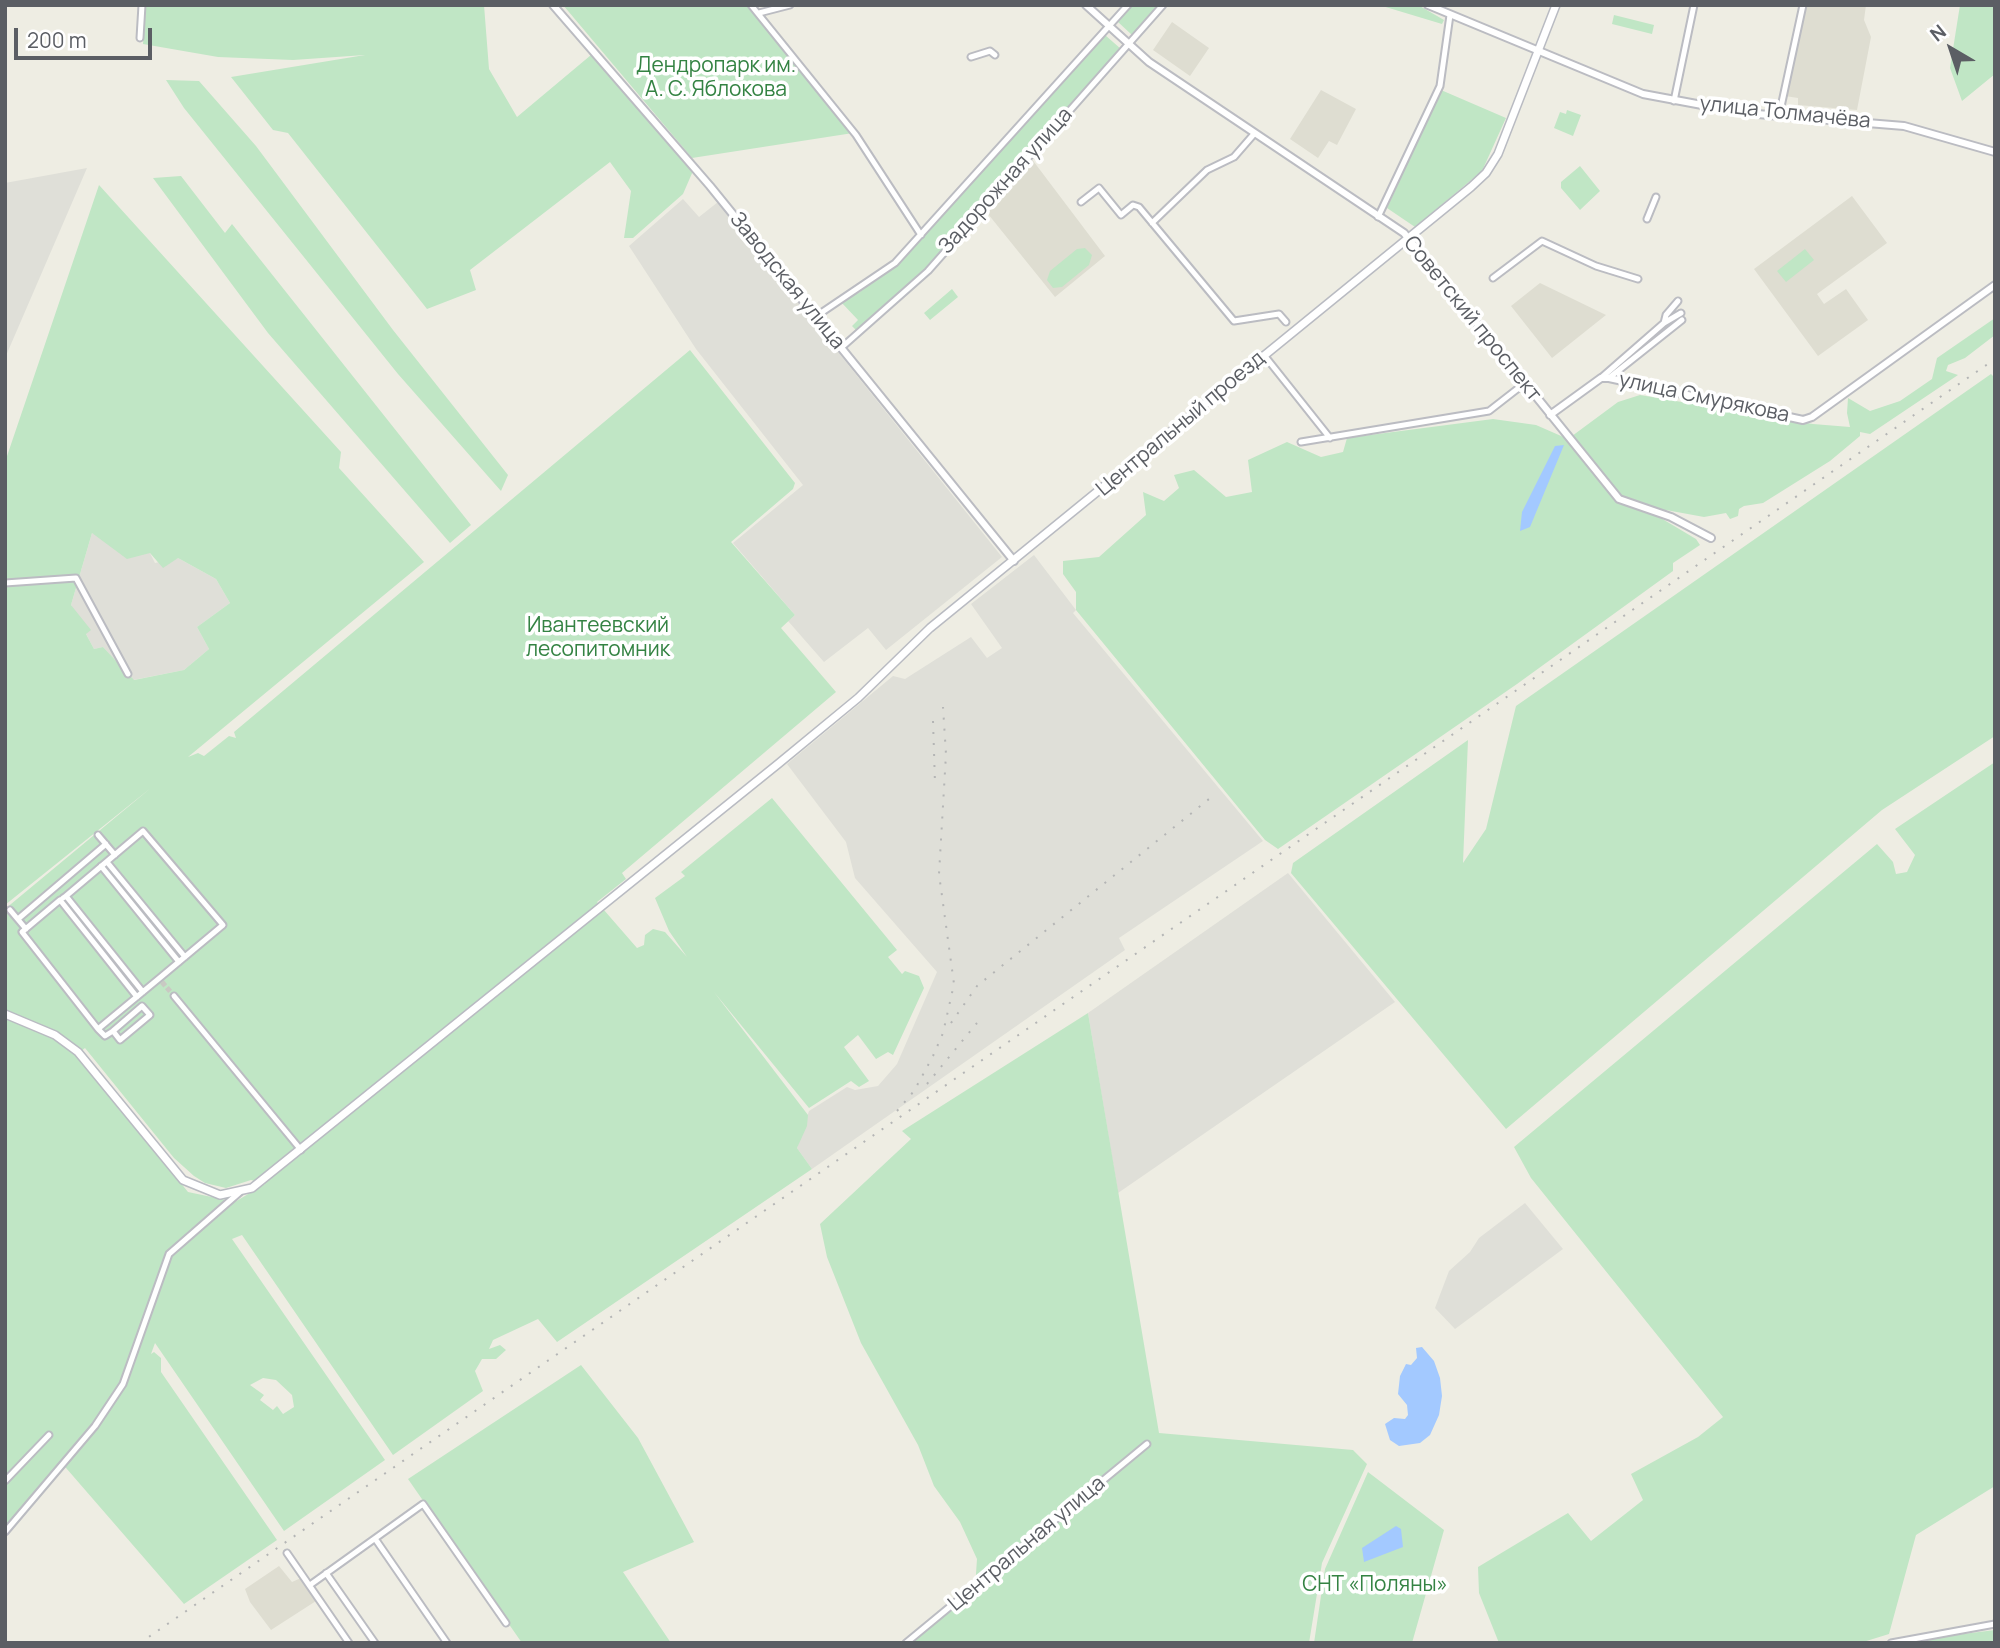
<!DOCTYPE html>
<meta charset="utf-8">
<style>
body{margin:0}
#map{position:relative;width:2000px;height:1648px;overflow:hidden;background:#eeede3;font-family:Manrope,sans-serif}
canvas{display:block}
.frame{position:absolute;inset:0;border:7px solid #5b5e64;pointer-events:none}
.north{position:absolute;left:1916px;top:14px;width:70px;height:70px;-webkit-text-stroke:5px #fff;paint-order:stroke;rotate:321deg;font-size:19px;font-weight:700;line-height:28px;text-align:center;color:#5b5e64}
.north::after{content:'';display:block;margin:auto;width:24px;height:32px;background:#5b5e64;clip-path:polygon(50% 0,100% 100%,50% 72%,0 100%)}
.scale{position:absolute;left:14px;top:28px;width:138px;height:32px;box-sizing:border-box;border:4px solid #5b5e64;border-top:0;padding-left:9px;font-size:21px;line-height:24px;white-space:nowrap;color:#5b5e64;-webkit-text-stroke:5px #fff;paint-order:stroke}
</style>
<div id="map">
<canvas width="2000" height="1648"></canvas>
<div class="frame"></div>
<div class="north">N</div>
<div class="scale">200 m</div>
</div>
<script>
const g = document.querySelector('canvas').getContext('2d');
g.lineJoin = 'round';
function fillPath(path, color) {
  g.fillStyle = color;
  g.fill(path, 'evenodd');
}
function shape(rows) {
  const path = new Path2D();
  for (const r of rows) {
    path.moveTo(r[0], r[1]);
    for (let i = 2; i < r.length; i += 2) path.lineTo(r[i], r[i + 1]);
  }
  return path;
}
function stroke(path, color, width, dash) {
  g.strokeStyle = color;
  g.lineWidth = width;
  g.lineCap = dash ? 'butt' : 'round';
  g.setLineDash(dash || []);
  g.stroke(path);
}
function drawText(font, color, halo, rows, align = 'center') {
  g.font = font + ' Manrope,sans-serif';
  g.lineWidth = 7;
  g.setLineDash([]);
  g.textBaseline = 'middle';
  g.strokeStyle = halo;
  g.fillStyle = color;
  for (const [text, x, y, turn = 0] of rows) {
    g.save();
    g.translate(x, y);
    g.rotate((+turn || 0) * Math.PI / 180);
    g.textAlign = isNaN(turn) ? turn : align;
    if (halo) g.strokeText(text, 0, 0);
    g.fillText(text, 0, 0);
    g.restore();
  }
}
fillPath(shape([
 [87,168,5,358,5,183],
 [683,199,699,217,718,202,1002,557,886,650,868,628,824,662,788,621,795,615,733,543,803,485,696,349,629,246],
 [92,533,150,553,155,563,178,558,216,579,230,603,197,627,209,649,184,670,133,680,103,647,94,649,71,605],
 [1034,555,1076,610,1073,613,1263,841,1119,938,1125,950,812,1169,797,1148,809,1111,847,1087,855,1090,878,1086,897,1064,937,972,855,878,846,842,787,764,893,676,905,679,971,637,987,658,1002,648,971,604],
 [1288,873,1395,1002,1118,1193,1088,1013],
 [1525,1203,1563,1249,1455,1329,1435,1308,1449,1271,1470,1252,1479,1238]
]), '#dfdfd8');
fillPath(shape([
 [1804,5,1866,5,1864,20,1871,37,1857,110,1798,105,1798,98,1785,96],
 [1172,22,1209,48,1190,76,1153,50],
 [1321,90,1356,109,1337,145,1329,141,1318,158,1290,139],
 [1031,158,1105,256,1055,297,984,209],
 [1852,196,1887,243,1817,294,1824,304,1846,289,1868,320,1818,356,1754,269],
 [1540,283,1606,315,1552,358,1511,306],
 [279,1566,292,1582,301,1578,316,1601,271,1630,250,1602,245,1589]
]), '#deddd1');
fillPath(shape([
 [145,5,484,5,489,69,517,117,591,55,693,171,683,194,633,238,624,238,631,191,610,162,470,270,476,290,427,309,288,133,273,130,231,77,365,55,293,60,218,57,143,44],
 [563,5,746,5,853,133,692,158],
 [1133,5,1160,5,1132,35,1118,22],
 [1379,5,1418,5,1444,20,1442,24],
 [1960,5,1995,5,1995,74,1962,101,1950,68],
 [1614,15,1654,25,1652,34,1612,24],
 [1105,35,1121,49,932,265,859,333,852,326,858,320,841,302,860,292,895,263,1042,97],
 [166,80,199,81,256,146,393,330,508,475,501,491,398,374,184,108],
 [1441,90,1506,118,1482,171,1415,227,1387,208],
 [1567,110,1581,115,1573,136,1554,128,1560,112,1566,114],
 [1580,166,1600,191,1580,210,1561,188,1561,182],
 [181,176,225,233,232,224,471,525,450,543,268,333,153,178],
 [99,185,341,452,339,468,424,562,188,757,198,753,204,756,229,736,236,738,234,732,690,350,795,483,793,489,731,542,795,615,781,628,836,692,622,873,626,879,597,902,637,948,644,945,645,935,653,929,665,932,687,957,669,931,655,898,685,876,681,872,772,798,897,950,888,957,902,974,905,971,919,976,924,988,893,1055,888,1052,876,1059,858,1035,844,1047,869,1081,859,1087,851,1081,809,1108,714,992,808,1115,807,1126,797,1148,812,1169,557,1342,538,1319,493,1340,489,1349,500,1345,506,1350,496,1359,482,1359,475,1371,483,1391,393,1455,242,1235,232,1239,385,1460,284,1531,155,1343,151,1354,154,1352,161,1358,161,1372,277,1540,184,1604,60,1461,56,1475,5,1534,5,909,152,787,5,905,5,462],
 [92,533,127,559,150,553,163,568,178,558,216,579,230,603,197,627,209,649,184,670,134,680,103,647,94,649,86,634,91,630,71,605],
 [85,1048,174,1158,194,1176,205,1183,226,1188,251,1180,265,1184,218,1212,226,1200,188,1192,77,1054],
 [263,1378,276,1380,292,1395,294,1407,283,1414,277,1406,273,1410,260,1400,264,1395,250,1385],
 [1085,248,1092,255,1089,265,1062,287,1053,288,1047,280,1050,271,1077,249],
 [1805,249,1814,260,1786,282,1777,271],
 [952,289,958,297,930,320,924,313],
 [1995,318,1995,335,1965,358,1948,365,1946,371,1958,375,1870,434,1860,432,1860,436,1830,461,1763,503,1744,506,1739,509,1738,516,1730,519,1726,513,1704,517,1666,510,1660,512,1659,517,1696,539,1700,545,1673,563,1673,571,1517,684,1278,849,1265,840,1076,610,1076,592,1063,574,1063,561,1099,557,1146,515,1143,492,1164,501,1179,488,1174,475,1194,470,1226,497,1252,492,1248,460,1287,442,1321,457,1343,452,1347,438,1493,419,1536,425,1568,439,1618,402,1640,395,1813,424,1850,427,1847,413,1848,398,1870,411,1900,401,1932,379,1937,358],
 [1991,374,1995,378,1995,736,1882,810,1506,1129,1291,873,1293,863,1468,740,1463,863,1486,829,1516,706],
 [1995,762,1995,1486,1916,1535,1889,1634,1860,1643,1499,1643,1479,1593,1478,1567,1568,1513,1591,1541,1643,1500,1631,1474,1698,1437,1723,1417,1531,1178,1514,1147,1877,844,1893,862,1896,874,1907,872,1915,855,1895,829],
 [1088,1013,1159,1433,1353,1450,1367,1464,1322,1563,1309,1643,907,1643,975,1588,977,1559,960,1522,934,1486,918,1445,861,1343,827,1257,820,1224,911,1139,902,1131],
 [581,1365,638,1438,694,1542,623,1572,671,1643,522,1643,408,1479],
 [1368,1472,1444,1530,1412,1643,1314,1643,1325,1569],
 [1995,1630,1995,1643,1905,1643,1915,1640]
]), '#c0e6c5');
fillPath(shape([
 [1564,445,1530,527,1520,531,1522,512,1555,446],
 [1422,1347,1434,1361,1440,1378,1442,1396,1439,1415,1430,1435,1420,1443,1399,1446,1390,1440,1385,1424,1394,1418,1405,1419,1408,1415,1407,1405,1398,1394,1400,1376,1406,1364,1411,1365,1417,1358,1416,1348],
 [1396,1526,1401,1529,1403,1547,1364,1562,1362,1548]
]), '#a3c9ff');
stroke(shape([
 [162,982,174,996]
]), '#c9c9c3', 5, [5, 2.5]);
const minor = shape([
 [751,5,856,135,921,235],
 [759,13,790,5],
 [140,38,142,5],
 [971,57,990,51,995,55],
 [1674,101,1694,5],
 [1779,116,1803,5],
 [1081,202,1099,188,1121,215,1133,205,1139,207,1234,321,1279,314,1286,322],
 [1378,217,1440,86,1450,15],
 [1647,219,1656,197],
 [1152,223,1207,170,1234,157,1254,134],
 [1493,278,1542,241,1596,266,1638,279],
 [815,317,895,263,1128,5],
 [1664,323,1666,315,1678,301],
 [841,348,928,271,1163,5],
 [1264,355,1330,438],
 [1601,378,1664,323,1681,313],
 [1609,378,1682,320],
 [1301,442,1489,411,1525,383],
 [5,583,76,578,128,674],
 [98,835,115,855],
 [107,862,185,957],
 [101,866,179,962],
 [66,896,143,831,223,925,162,976,98,1029,22,932,60,900,137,997],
 [63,898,66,896,143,992],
 [10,910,26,929],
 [18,919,106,844],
 [174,996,301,1150],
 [98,1029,105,1036,113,1031,120,1040,150,1015,142,1006,113,1031],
 [5,1481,49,1435],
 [5,1532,95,1426,123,1384,169,1254,240,1192],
 [376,1540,447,1643],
 [287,1553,349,1643],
 [326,1573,375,1643],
 [310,1585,423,1504,506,1623],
 [906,1643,1147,1444],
 [1891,1643,1995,1624]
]);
const tertiary = shape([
 [553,5,710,186,1014,561],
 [1086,5,1149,62,1404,233,1619,499,1671,517,1711,538],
 [1428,5,1643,94,1745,113,1904,126,1995,152],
 [1550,415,1601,378,1609,378,1803,420,1812,417,1995,285]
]);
const secondary = shape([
 [5,1014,55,1035,78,1052,183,1180,220,1195,252,1188,778,764,858,698,930,628,1471,187,1486,173,1498,154,1556,5]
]);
stroke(minor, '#bbbcc2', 9);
stroke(tertiary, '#bbbcc2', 10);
stroke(secondary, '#b9bbc2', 10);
stroke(minor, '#fff', 5);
stroke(tertiary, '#fff', 6);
stroke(secondary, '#fff', 7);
stroke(shape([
 [933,721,935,783],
 [951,1023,977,986,1214,795],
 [927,1084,977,1023],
 [897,1111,914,1091,933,1056,943,1033,954,984,939,874,946,754,943,707],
 [140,1643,1995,359]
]), '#b4b5b5', 2, [2, 9]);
drawText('21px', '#348343', '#fff', [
 ["Дендропарк им.",716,66],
 ["А. С. Яблокова",716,90],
 ["Ивантеевский",598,626],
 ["лесопитомник",598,650],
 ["СНТ «Поляны»",1375,1585]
]);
drawText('21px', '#5b5e64', '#fff', [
 ["улица Толмачёва",1785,113,6],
 ["Задорожная улица",1006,181,-48],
 ["Заводская улица",787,281,51],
 ["Советский проспект",1472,319,51],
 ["улица Смурякова",1704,398,12],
 ["Центральный проезд",1181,424,-40],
 ["Центральная улица",1027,1544,-40]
]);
</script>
